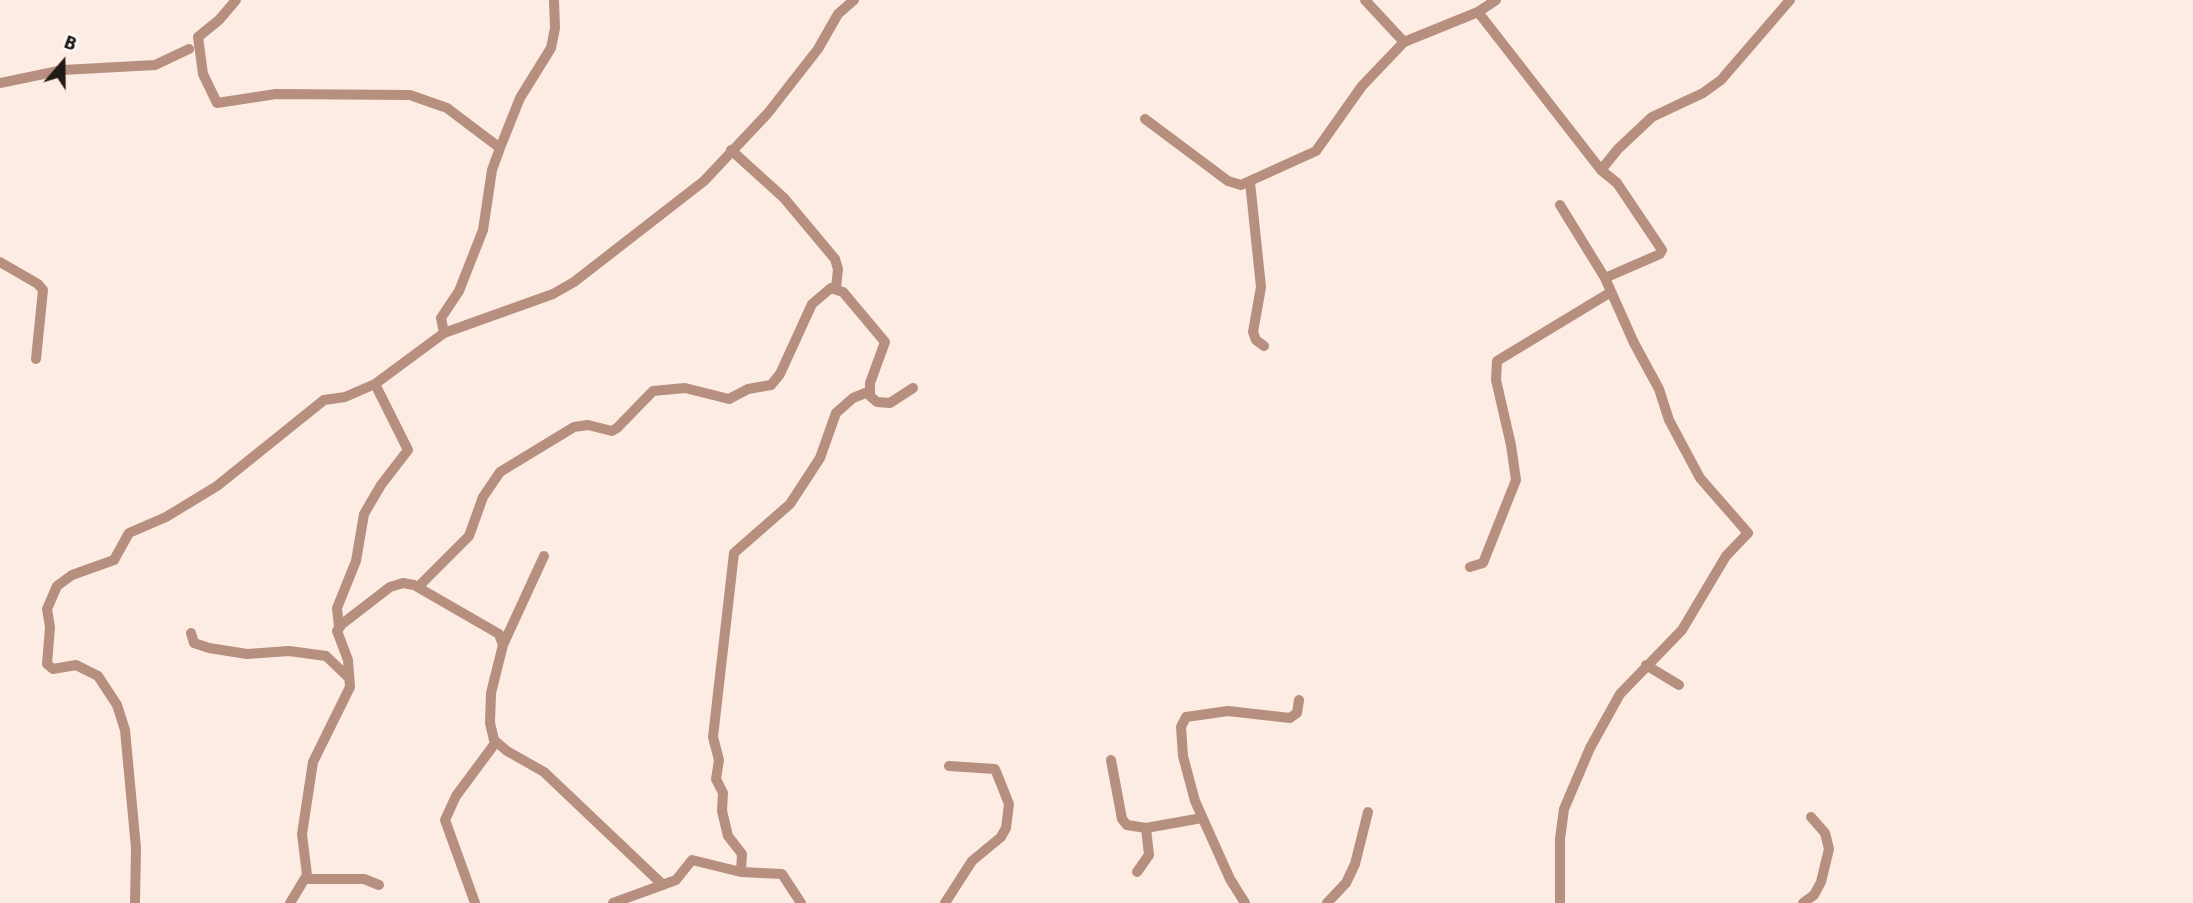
<!DOCTYPE html>
<style>
body{margin:0}
#map{position:relative;width:2193px;height:903px;overflow:hidden;background:#fdece4;font-family:Signika,sans-serif}
canvas{display:block}
.north{position:absolute;left:28px;top:28px;width:70px;height:70px;-webkit-text-stroke:5px #fdfdfd;paint-order:stroke;rotate:20deg;font-size:19px;font-weight:700;line-height:28px;text-align:center;color:#211a16}
.north::after{content:'';display:block;margin:auto;width:24px;height:32px;background:#211a16;clip-path:polygon(50% 0,100% 100%,50% 72%,0 100%)}
</style>
<div id="map">
<canvas width="2193" height="903"></canvas>
<div class="north">B</div>
</div>
<script>
const g = document.querySelector('canvas').getContext('2d');
g.lineJoin = 'round';
function shape(rows) {
  const path = new Path2D();
  for (const r of rows) {
    path.moveTo(r[0], r[1]);
    for (let i = 2; i < r.length; i += 2) path.lineTo(r[i], r[i + 1]);
  }
  return path;
}
function stroke(path, color, width, dash) {
  g.strokeStyle = color;
  g.lineWidth = width;
  g.lineCap = dash ? 'butt' : 'round';
  g.setLineDash(dash || []);
  g.stroke(path);
}
stroke(shape([
 [236,0,219,20,198,37,203,74,217,103,276,94,410,95,447,108,500,148],
 [1365,0,1404,42,1478,12,1601,170,1617,183,1662,250,1660,254,1605,278],
 [1478,12,1496,0],
 [0,83,63,70,155,65,189,49],
 [1145,119,1228,181,1241,185,1316,151,1362,86,1404,42],
 [731,150,784,198,835,259,838,269,836,288],
 [1601,170,1618,149,1652,117,1703,93,1721,80,1790,0],
 [1250,182,1261,287,1253,332,1256,340,1264,346],
 [0,262,38,284,43,290,36,359],
 [444,333,441,318,459,291,483,230,492,170,500,148,520,98,551,48,555,28,554,0],
 [1470,567,1483,563,1516,480,1511,445,1496,380,1497,361,1611,292],
 [418,587,469,536,483,497,500,472,574,427,588,425,612,431,617,428,653,391,685,388,729,399,748,389,771,385,780,374,812,304,831,288,843,292,885,342,870,383,870,396,877,402,890,403,913,388],
 [339,627,337,608,356,561,364,514,381,485,408,450,375,384],
 [191,633,194,643,209,648,247,654,289,651,326,656,349,678],
 [503,645,544,556],
 [1646,665,1679,685],
 [1111,760,1122,819,1127,825,1146,828,1202,818],
 [741,872,742,854,728,836,722,811,723,793,716,779,719,760,713,737,734,553,790,504,820,458,836,413,853,398,868,392],
 [1137,872,1149,855,1146,828],
 [305,879,364,879,379,885],
 [135,903,136,848,125,730,117,705,98,676,76,665,53,669,47,664,50,627,47,609,57,586,72,575,114,560,129,533,166,517,217,486,324,400,345,397,375,384,444,333,553,294,574,282,704,181,768,113,818,49,838,14,854,0],
 [290,903,307,875,302,834,313,762,350,687,348,660,337,631,342,624,390,587,403,583,414,585,499,634,503,645,491,693,490,723,494,740,507,751,544,772,663,885],
 [475,903,445,820,456,796,496,742],
 [613,903,676,880,692,860,741,872,782,874,801,903],
 [945,903,972,861,1001,837,1006,828,1009,804,995,769,949,766],
 [1245,903,1230,879,1195,801,1183,756,1181,727,1186,717,1228,711,1290,718,1297,713,1299,700],
 [1327,903,1346,883,1355,864,1368,812],
 [1560,903,1560,839,1564,809,1590,748,1620,694,1682,630,1726,556,1748,533,1700,478,1669,420,1659,389,1634,343,1605,278,1560,205],
 [1803,903,1814,895,1821,882,1829,849,1825,833,1811,817]
]), '#b78f7e', 10);
</script>
